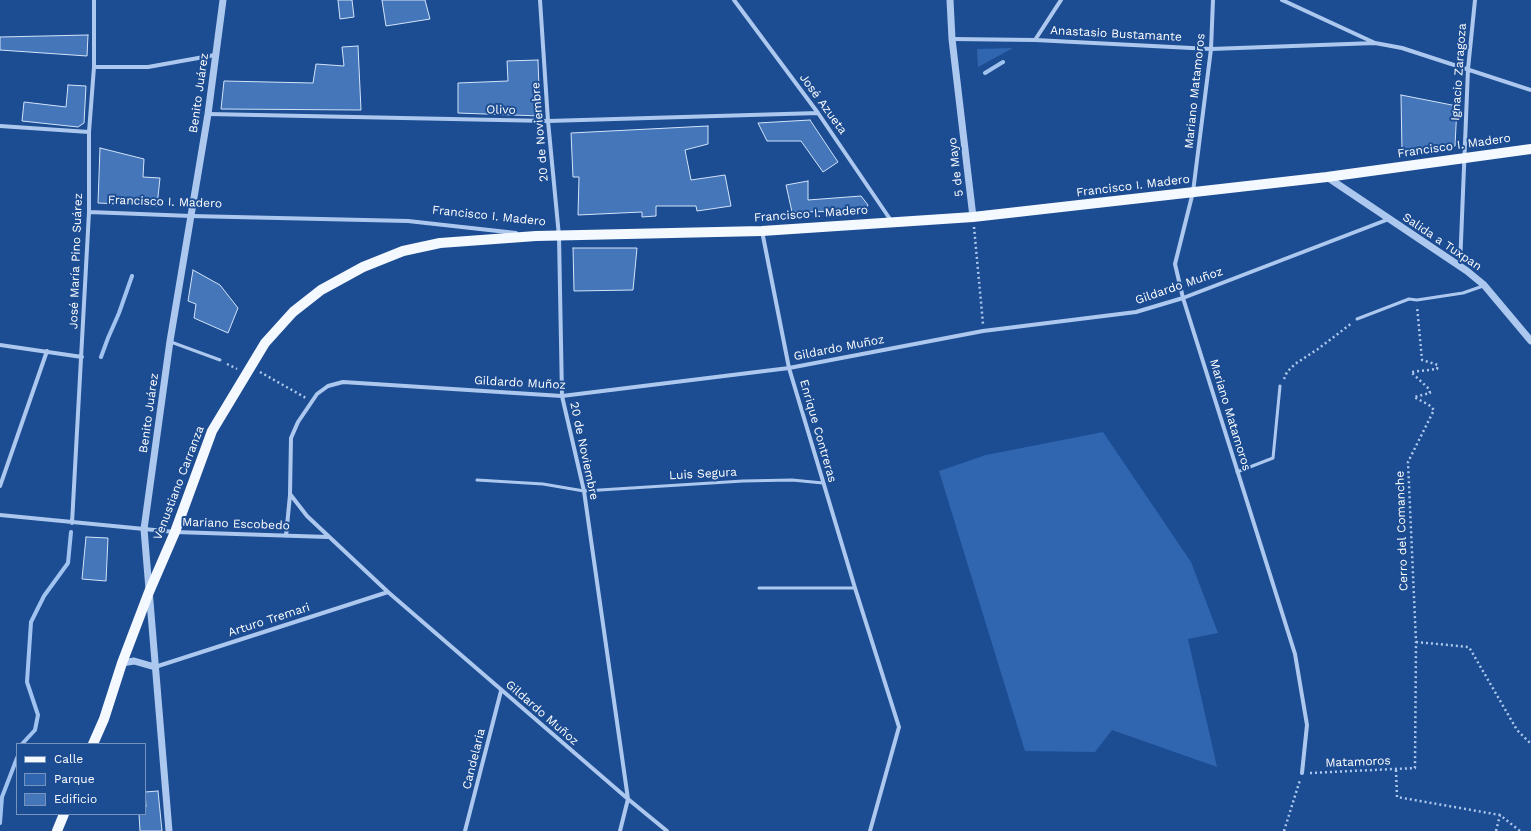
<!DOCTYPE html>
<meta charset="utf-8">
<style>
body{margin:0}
#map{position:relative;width:1531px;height:831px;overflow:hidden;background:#1c4c92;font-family:"Work Sans",sans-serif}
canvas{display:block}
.legend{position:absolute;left:16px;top:743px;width:130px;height:72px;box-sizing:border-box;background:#1c4c92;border:1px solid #7794be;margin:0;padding:5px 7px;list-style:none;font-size:12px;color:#fff}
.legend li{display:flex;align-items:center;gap:8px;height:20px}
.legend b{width:20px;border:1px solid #7794be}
</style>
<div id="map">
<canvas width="1531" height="831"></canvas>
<ul class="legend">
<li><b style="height:5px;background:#f4f8ff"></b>Calle</li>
<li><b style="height:11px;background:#3066af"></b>Parque</li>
<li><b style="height:11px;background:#4576b9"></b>Edificio</li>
</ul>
</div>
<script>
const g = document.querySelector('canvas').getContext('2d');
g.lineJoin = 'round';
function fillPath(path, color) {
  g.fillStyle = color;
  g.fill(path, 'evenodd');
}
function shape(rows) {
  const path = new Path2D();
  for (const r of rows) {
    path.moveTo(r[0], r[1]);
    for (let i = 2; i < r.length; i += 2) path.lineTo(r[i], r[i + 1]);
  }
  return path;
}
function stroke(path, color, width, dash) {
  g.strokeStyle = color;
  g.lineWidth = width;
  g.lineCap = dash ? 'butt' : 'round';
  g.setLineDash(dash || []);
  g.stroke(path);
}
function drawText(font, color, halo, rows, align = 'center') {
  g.font = font + ' "Work Sans",sans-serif';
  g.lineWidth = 4;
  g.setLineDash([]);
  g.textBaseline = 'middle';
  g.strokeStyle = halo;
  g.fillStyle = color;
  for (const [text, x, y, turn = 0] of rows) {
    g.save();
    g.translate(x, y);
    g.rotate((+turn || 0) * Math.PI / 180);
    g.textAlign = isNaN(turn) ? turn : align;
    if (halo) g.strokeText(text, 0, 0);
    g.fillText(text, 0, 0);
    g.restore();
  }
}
fillPath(shape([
 [1013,48,978,67,977,49],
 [1103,432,1191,562,1218,633,1188,639,1217,767,1112,730,1095,752,1025,751,939,471,986,455]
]), '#3066af');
stroke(shape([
 [985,73,1003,62],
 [101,357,108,338,119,313,132,276],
 [22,744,35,730,38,715,27,682,31,622,44,596,68,563,71,532],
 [0,823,2,797,17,758]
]), '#a0c3f0', 4);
const building = shape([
 [338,0,352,0,354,17,340,19,338,0],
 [382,0,425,0,430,19,386,26,382,0],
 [88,35,87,56,0,50,0,37,88,35],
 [358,46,361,110,221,109,224,81,313,83,316,64,344,66,342,47,358,46],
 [538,60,540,116,458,113,458,83,508,81,507,61,538,60],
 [68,85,86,86,84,123,78,127,22,121,24,102,66,107,68,85],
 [1401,95,1457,106,1455,146,1402,152,1401,95],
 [810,120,838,162,823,172,801,141,767,141,758,123,810,120],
 [708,126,708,144,685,150,691,180,725,175,731,206,697,211,696,206,656,206,656,216,642,217,642,212,578,215,579,177,573,177,571,133,708,126],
 [100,148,144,159,143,177,160,178,157,206,98,203,100,148],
 [808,181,808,200,861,196,868,205,865,211,792,212,786,185,808,181],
 [573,248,637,248,633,290,574,291,573,248],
 [193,270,220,285,238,308,228,333,194,318,196,304,188,301,193,270],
 [86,537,108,538,106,581,82,579,86,537],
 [158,791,162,831,140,831,139,814,145,814,145,807,146,807,145,792,158,791]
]);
fillPath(building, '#4576b9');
stroke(building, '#d3e4fa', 1);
stroke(shape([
 [974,227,983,324],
 [227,364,237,369],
 [260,372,306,398],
 [1284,379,1287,372,1295,364,1318,349,1352,323],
 [1416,642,1469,647,1517,730,1531,744],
 [1396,770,1397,797,1500,815,1520,831],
 [1310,773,1415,768,1416,642,1408,462,1434,410,1429,405,1414,397,1430,393,1429,389,1411,372,1437,369,1438,365,1422,360,1417,306],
 [1284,831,1300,780],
 [1496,831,1500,815]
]), '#adc8ee', 2.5, [2, 3]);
stroke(shape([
 [1357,319,1409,299,1417,300,1463,293,1483,286],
 [171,342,220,360],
 [1237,472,1273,458,1280,386],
 [477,480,543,484,584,491,743,481,792,480,823,483],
 [759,588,855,588]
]), '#adc8ee', 3);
stroke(shape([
 [540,0,548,121,559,236,562,396,584,491,628,799,620,831],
 [734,0,818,113,892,222],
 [1213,0,1211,49,1193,192,1175,264,1183,298,1295,654,1307,725,1302,773],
 [1282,0,1375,43,1402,48,1531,90],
 [952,39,1035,40,1211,49,1375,43],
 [1035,40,1061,0],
 [94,67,148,67,215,55],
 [208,114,548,121,818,113],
 [0,126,89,132],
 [89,212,191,216,408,221,516,233],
 [762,231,789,368,855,588,899,727,870,831],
 [1460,266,1468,69,1475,0],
 [0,345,82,357],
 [0,486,47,351],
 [0,515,175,532,328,537],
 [72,523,89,212,89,132,94,67,94,0],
 [286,536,290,495],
 [155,667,388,592],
 [465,831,501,691],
 [667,831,628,799,388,592,307,516,290,494,291,438,298,422,317,394,328,386,343,382,562,396,789,368,983,331,1136,312,1183,298,1389,219]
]), '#adc8ee', 4);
stroke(shape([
 [950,0,952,39,973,217],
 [1327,177,1467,271,1484,285,1531,341],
 [122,663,134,661,155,667],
 [169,831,144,529,170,341,208,114,223,0]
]), '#adc8ee', 7);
stroke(shape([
 [93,744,104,719,122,663,149,592,175,532,212,431,265,343,293,312,321,290,363,267,403,251,440,243,536,236,762,231,973,217,1327,177,1531,149],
 [57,831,64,814]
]), '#f4f8ff', 10);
drawText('12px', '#fff', '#1c4c92', [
 ["Anastasio Bustamante",1116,34,3],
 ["Ignacio Zaragoza",1459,72,-86],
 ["Mariano Matamoros",1195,91,-84],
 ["Benito Juárez",199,93,-82],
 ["José Azueta",823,104,54],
 ["Olivo",501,110,1],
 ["20 de Noviembre",540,132,-95],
 ["Francisco I. Madero",1454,146,-8],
 ["5 de Mayo",956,167,-97],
 ["Francisco I. Madero",1133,186,-7],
 ["Francisco I. Madero",165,202,2],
 ["Francisco I. Madero",811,214,-4],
 ["Francisco I. Madero",489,216,6],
 ["Salida a Tuxpan",1442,242,34],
 ["José María Pino Suárez",76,261,-88],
 ["Gildardo Muñoz",1179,286,-19],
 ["Gildardo Muñoz",839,348,-11],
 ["Gildardo Muñoz",520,383,3],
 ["Benito Juárez",149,413,-82],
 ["Mariano Matamoros",1230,415,73],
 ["Enrique Contreras",818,431,74],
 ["20 de Noviembre",584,451,78],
 ["Luis Segura",703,474,-3],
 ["Venustiano Carranza",179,483,-69],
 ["Mariano Escobedo",236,524,2],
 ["Cerro del Comanche",1402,531,-92],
 ["Arturo Tremari",269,620,-18],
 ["Gildardo Muñoz",542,713,41],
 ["Candelaria",474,759,-76],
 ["Matamoros",1358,762,-2]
]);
</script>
